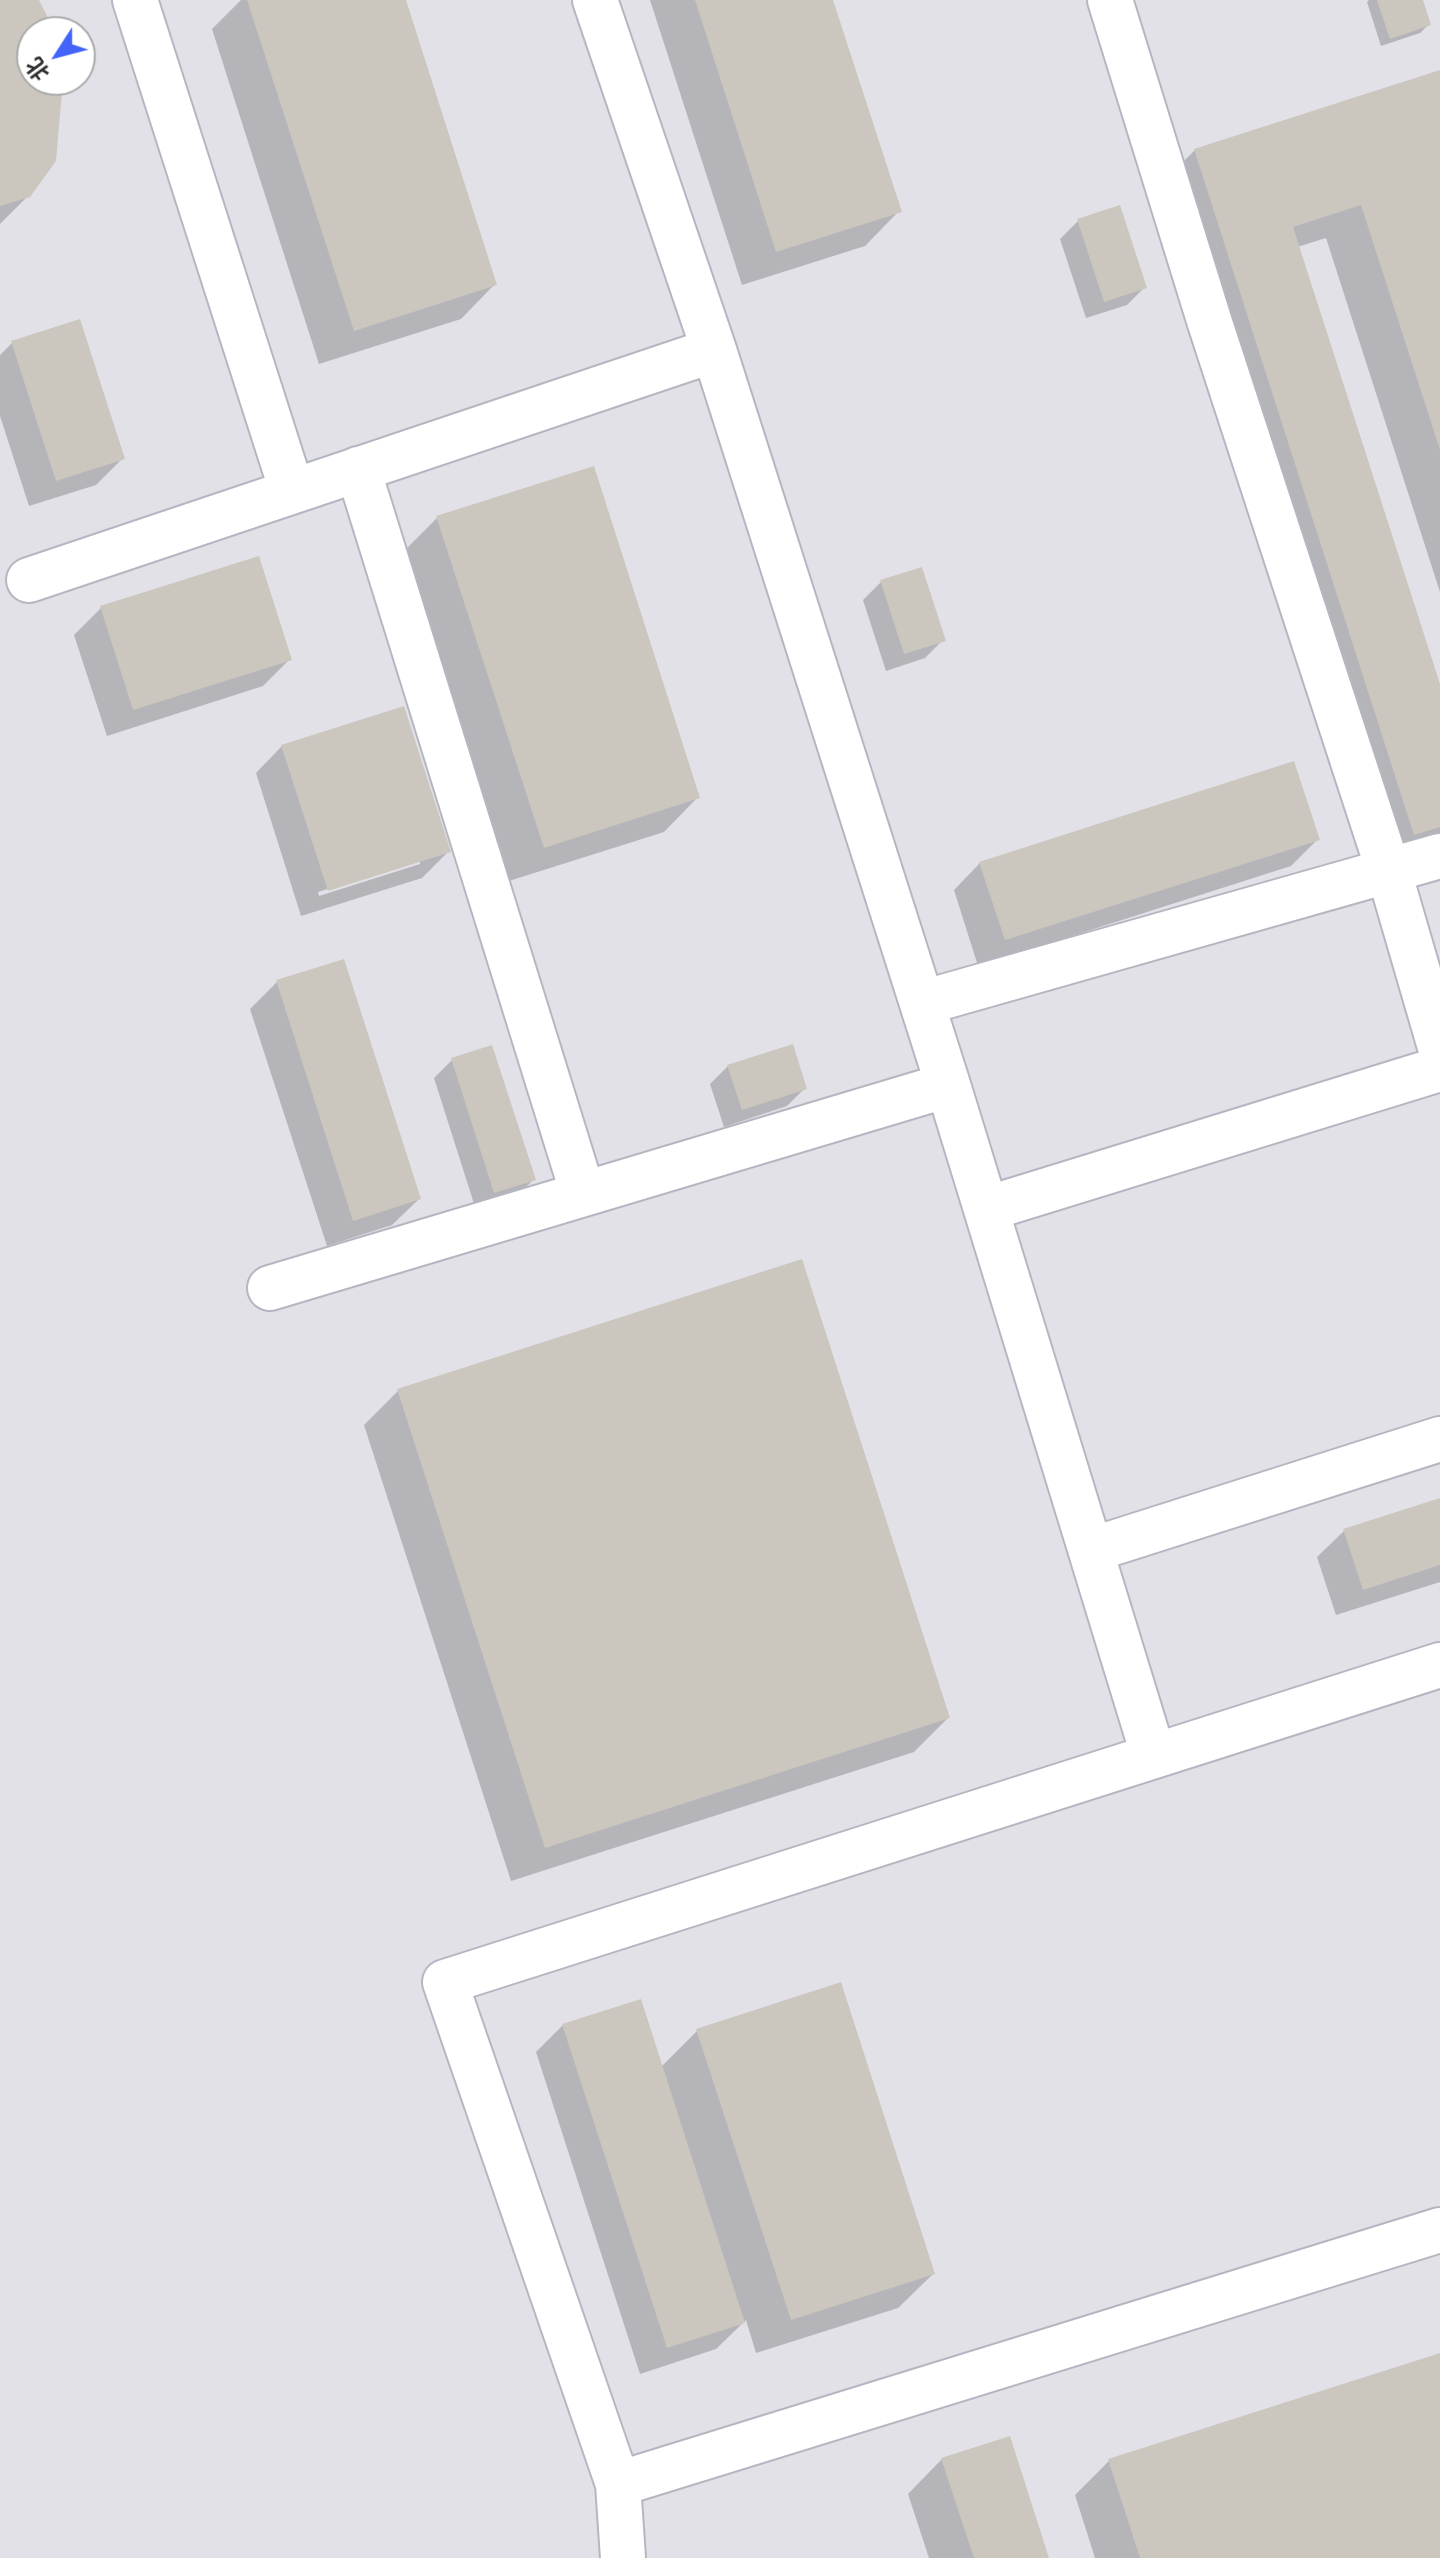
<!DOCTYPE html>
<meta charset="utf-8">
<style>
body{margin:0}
#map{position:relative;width:1440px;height:2558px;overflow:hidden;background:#efe9e1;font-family:Karla,"Noto Sans SC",sans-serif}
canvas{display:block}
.north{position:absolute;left:16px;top:16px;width:80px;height:80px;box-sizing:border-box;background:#fff;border:2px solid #ababab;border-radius:50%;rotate:234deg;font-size:22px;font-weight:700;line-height:32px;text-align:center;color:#2e2e2e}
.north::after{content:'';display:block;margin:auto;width:28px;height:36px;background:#4264fb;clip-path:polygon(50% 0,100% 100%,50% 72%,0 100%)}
</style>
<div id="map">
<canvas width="1440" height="2558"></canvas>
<div class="north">北</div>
</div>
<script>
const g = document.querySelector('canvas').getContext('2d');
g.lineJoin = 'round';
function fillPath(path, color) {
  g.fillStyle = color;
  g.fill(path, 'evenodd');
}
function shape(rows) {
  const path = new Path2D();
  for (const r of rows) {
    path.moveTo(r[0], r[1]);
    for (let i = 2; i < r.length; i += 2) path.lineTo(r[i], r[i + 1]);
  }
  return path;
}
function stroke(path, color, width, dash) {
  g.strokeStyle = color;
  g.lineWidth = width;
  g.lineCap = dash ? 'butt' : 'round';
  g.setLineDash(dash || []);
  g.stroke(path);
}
fillPath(shape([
 [0,0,1440,0,1440,2558,0,2558],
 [32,32,80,32,80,80,32,80]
]), '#e3e1e8');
fillPath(shape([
 [0,0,37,0,53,32,32,32,32,80,62,80,29,195,0,224],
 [241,0,403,0,495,284,461,319,319,364,212,29],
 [650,0,831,0,899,211,865,246,742,285],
 [1369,0,1421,0,1429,24,1420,33,1381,46,1367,2],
 [1440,72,1440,592,1326,238,1297,247,1440,690,1440,849,1380,868,1160,185,1195,150],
 [1078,221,1145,287,1127,305,1086,318,1060,239],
 [12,343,123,458,96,485,29,506,0,416,0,355],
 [437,518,698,797,664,832,509,881,403,552],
 [881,582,943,640,925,658,886,671,863,600],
 [101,608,290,659,263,686,107,736,74,635],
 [282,746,449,851,422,878,301,916,256,773],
 [420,859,420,864,319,896,318,892],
 [1317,840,1291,866,978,966,954,890,980,863],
 [277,982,419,1199,392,1225,327,1246,250,1009],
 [452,1060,533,1180,515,1198,476,1210,434,1078],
 [728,1066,805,1088,787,1106,724,1127,710,1084],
 [398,1391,948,1718,914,1752,511,1881,364,1425],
 [1440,1500,1440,1582,1336,1615,1317,1557,1344,1531],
 [563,2025,661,2067,698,2030,933,2274,898,2308,756,2353,746,2320,716,2349,640,2374,536,2052],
 [1440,2355,1440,2558,1095,2558,1075,2495,1109,2461],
 [942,2459,1047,2558,929,2558,908,2494]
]), '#0003');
fillPath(shape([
 [0,0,39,0,55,32,32,32,32,80,63,80,56,161,30,197,0,206],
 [247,0,406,0,497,285,354,331],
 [695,0,833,0,902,212,776,252],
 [1377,0,1423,0,1431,25,1390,39],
 [1440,70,1440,450,1361,205,1293,227,1440,684,1440,827,1414,835,1194,149],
 [1120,205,1147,288,1104,302,1077,219],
 [80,319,125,459,56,481,11,341],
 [594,466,700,798,544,848,436,516],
 [259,556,292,660,133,710,100,606],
 [922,567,946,641,904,654,880,580],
 [404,706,451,852,328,891,281,745],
 [1294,761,1320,840,1005,940,979,862],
 [344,959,421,1199,353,1221,276,980],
 [793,1044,807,1089,742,1110,727,1065],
 [492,1045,536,1180,494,1193,451,1058],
 [802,1259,950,1718,545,1848,397,1389],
 [1440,1498,1440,1565,1363,1590,1343,1529],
 [841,1982,935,2274,791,2320,696,2029],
 [641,1999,745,2323,667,2348,562,2024],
 [1440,2353,1440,2558,1140,2558,1108,2459],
 [1010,2436,1049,2558,974,2558,941,2458]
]), '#cbc7bf');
const minor = shape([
 [135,0,292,491],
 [595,0,714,350,948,1085,1153,1754],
 [1110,0,1209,320,1389,872,1440,1047],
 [358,469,583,1194],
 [29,580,714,350],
 [922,1003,1440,856],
 [986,1209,1440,1069],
 [270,1288,948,1085],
 [1091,1550,1440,1439],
 [618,2484,1440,2230],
 [623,2558,618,2484,445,1982,1440,1665]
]);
stroke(minor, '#b4b7c1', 48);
stroke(minor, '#fff', 44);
</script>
